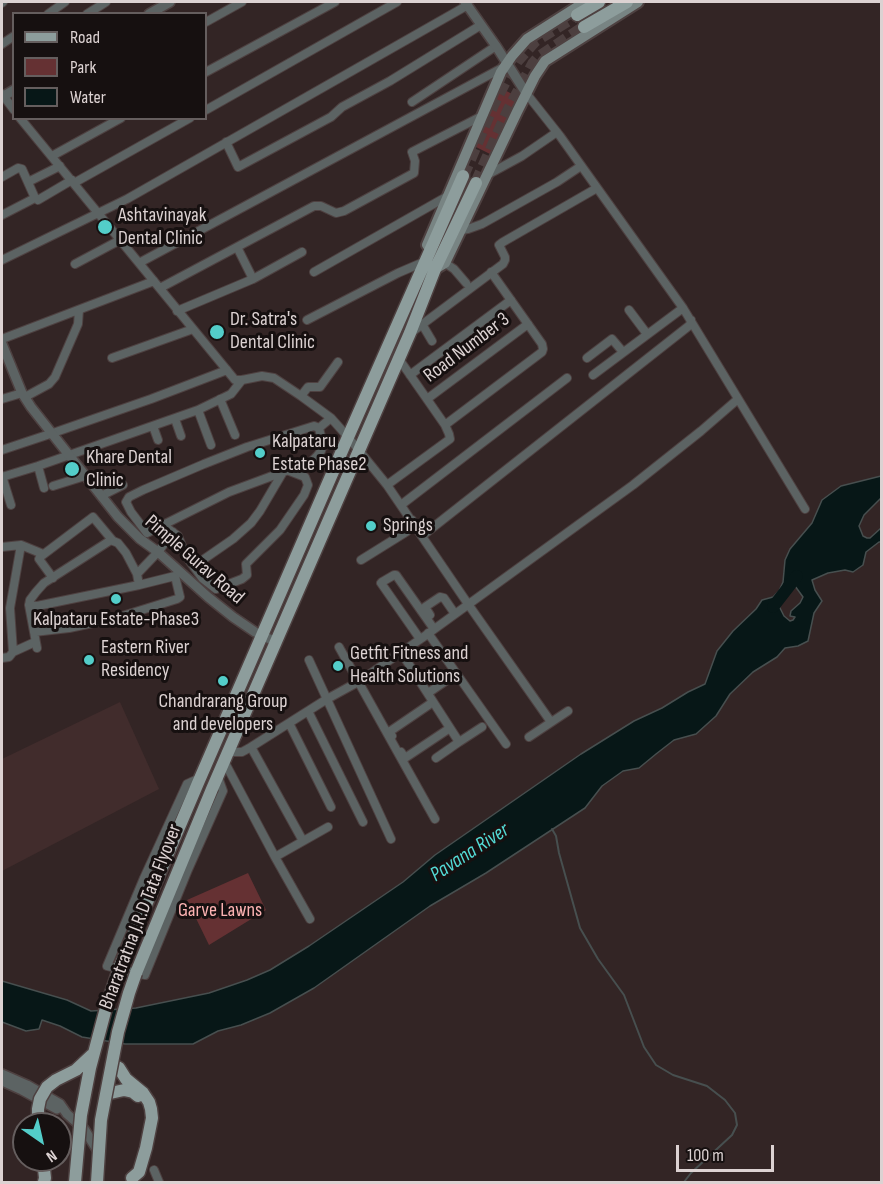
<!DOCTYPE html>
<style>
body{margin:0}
#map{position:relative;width:883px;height:1184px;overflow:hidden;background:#332525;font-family:"Sofia Sans Condensed",sans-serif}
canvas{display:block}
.frame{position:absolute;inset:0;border:3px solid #dcd2d2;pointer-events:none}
.legend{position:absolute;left:12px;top:12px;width:195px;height:108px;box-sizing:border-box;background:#161010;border:2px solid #655e5e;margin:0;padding:8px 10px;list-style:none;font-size:18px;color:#dcd2d2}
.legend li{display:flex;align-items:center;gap:12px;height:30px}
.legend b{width:30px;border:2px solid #655e5e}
.north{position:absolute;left:12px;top:1112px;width:60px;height:60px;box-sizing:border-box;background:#161010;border:2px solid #655e5e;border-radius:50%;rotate:146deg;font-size:16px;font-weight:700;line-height:24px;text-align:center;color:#dcd2d2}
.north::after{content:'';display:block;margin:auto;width:21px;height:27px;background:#53cdc9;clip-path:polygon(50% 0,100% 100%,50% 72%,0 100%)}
.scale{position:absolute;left:676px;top:1145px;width:98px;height:27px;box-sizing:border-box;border:3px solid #dcd2d2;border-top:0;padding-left:8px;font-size:18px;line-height:21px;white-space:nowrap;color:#dcd2d2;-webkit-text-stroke:4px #161010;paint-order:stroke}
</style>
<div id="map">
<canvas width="883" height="1184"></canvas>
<div class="frame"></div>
<ul class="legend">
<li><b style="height:8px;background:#8d9d9c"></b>Road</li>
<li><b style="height:16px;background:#653133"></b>Park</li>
<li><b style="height:16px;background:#071717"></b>Water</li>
</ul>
<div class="north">N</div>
<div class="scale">100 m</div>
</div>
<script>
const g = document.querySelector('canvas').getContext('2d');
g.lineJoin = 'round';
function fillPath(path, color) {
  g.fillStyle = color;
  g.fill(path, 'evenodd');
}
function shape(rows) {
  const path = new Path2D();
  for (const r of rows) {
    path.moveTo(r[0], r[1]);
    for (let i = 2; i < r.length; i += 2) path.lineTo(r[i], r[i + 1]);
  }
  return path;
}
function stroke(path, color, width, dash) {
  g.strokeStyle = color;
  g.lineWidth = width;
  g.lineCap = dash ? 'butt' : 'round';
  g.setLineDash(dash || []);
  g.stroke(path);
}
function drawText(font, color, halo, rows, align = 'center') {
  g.font = font + ' "Sofia Sans Condensed",sans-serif';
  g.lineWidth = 6;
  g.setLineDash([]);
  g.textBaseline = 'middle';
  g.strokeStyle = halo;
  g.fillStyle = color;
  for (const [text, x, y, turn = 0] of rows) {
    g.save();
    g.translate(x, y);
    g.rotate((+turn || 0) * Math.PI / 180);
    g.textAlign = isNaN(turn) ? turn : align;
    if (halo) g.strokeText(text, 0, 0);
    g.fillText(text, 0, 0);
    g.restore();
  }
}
fillPath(shape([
 [120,702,159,789,2,871,2,759]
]), '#412c2c');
fillPath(shape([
 [501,88,523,100,494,156,474,146],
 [248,873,266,910,209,945,187,900]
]), '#653133');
const water = shape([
 [881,476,881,498,864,515,859,526,863,536,867,538,870,538,881,528,881,542,879,542,866,552,863,565,853,572,845,570,828,573,812,580,815,590,822,601,814,613,808,641,798,646,785,648,777,657,753,672,730,694,716,716,696,734,674,740,656,754,639,768,623,771,602,786,585,808,486,873,430,906,314,988,270,1013,241,1025,218,1031,193,1044,125,1044,82,1037,60,1026,42,1020,39,1029,26,1031,2,1022,2,981,67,1000,91,1011,136,1008,209,993,247,980,270,970,309,946,403,882,435,855,581,754,634,721,662,708,688,692,705,684,717,651,733,631,756,609,762,600,773,597,779,591,783,582,785,560,790,549,812,523,822,500,841,486,881,476],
 [790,586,795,586,803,597,800,603,791,611,790,616,795,617,793,620,790,621,784,616,779,606,780,600,786,590,790,586]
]);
fillPath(water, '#071717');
stroke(water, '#474f4f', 1.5);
stroke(shape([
 [552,829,556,836,559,853,580,928,598,959,624,995,644,1047,656,1065,673,1075,707,1086,725,1100,735,1113,737,1125,732,1135,691,1173,684,1182]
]), '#474f4f', 2);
stroke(shape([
 [773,607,797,576]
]), '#071717', 12);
stroke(shape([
 [463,176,493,105,508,76,517,61,535,41,577,15],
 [476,183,509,109,533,64,539,57,584,27]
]), '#4c3f3f', 12, [12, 6]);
const minor = shape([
 [2,3,3,2],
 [48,14,65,2],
 [87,14,106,2],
 [206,22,242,2],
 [2,44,14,36],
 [206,72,335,2],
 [526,93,560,136,683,308,805,509],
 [2,94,14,110],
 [412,102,496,46],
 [206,110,397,2],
 [20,118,235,380,242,380,262,376,274,378,301,396,331,418,348,437,387,485,468,604,551,722],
 [226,142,238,167,331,117,342,107,390,81,481,25],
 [52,156,121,118],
 [487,175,522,156,557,132],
 [2,177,18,168,22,169,35,198,2,215],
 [28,182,60,166],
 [74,183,190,118],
 [38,200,72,180],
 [461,230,468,229,482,224,557,182,581,166],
 [237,247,253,279],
 [2,260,127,199,468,5],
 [139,263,502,68],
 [445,263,454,269,466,283],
 [75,264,120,240],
 [314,272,446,197],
 [160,288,314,206,321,206,336,213,344,211,414,173,415,161,412,152,482,116],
 [629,310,647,334],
 [177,311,253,279,302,252],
 [307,320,398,273,426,261],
 [422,324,432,341],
 [412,332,503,264,505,260,505,257,499,245,503,242,597,188],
 [2,339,154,281],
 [112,358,193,329],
 [587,358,612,339,623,352],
 [410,375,511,300],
 [593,375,683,308],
 [301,396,308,387,320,387,338,362],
 [25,397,49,384,55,377,78,324,79,310],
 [2,399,22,393],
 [220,399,235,435],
 [427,399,528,324],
 [198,410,211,445],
 [175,419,181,436],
 [445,425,542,352,543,349,542,344,491,272],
 [153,426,158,440],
 [2,450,53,433,151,399,227,370],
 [38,466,44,488],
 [287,470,305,477,308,485,304,495,280,530,246,564,247,575,242,579,216,589,202,578,186,556,178,536,163,525,147,533,131,512,126,502,129,497,143,490,204,464,247,447,314,426,319,428,331,418],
 [2,476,11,505],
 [2,477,38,466,198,410,231,394,242,380],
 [387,485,450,439,449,434,445,425,399,359],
 [53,486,85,476],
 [101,496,123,485],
 [401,505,567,378],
 [163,525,229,492,283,472],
 [422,536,690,325,691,320],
 [21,545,10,608,13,652,35,642],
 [2,547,21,545,43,554],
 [361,560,406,532,403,526,412,520],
 [194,566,233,539,251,523,260,511,283,472,312,461,317,456,321,451,323,445,319,428],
 [137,574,139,585,37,606,29,605,30,600,36,592,44,583,111,540,118,543,126,553,137,574,158,552,173,532],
 [53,578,39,559,40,557,93,517,113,541],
 [29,605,37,648],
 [430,615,425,607,440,597,444,598,455,614],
 [34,632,69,628,116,618,177,599,180,597,175,576,139,585],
 [428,633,506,744],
 [420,639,381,583,382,582,394,575,396,575,434,629],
 [339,647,435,819],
 [401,652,459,742,482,727],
 [2,658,9,657,13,652],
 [309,660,391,839],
 [428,693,450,678],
 [308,711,363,822],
 [289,723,331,807],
 [392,736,389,732,433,702],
 [529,737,568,711],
 [251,747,303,841],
 [228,752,242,752,251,747,327,699,358,682,422,638,633,485,701,431,738,399],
 [401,752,405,758,450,728],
 [436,758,459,742],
 [224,761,275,857,310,919],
 [200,778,187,784,144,878,107,966,145,975,187,872,223,791,218,777],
 [275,857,328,827],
 [154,1170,159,1182]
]);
const tertiary = shape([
 [465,2,496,46,526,93],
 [149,14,170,2],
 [2,97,14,90],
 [2,344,22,393,31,407,118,517,140,539,158,552,208,597,233,617,255,632,276,642],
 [2,1074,27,1085,60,1104,67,1114,84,1129,98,1151],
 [2,1081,22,1090,57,1109]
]);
const secondary = shape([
 [427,245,501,72,512,56,527,39,585,2],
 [435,269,445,263,517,112,535,76,545,61,638,2]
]);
const primary = shape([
 [577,15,599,2],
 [584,27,627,2],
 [120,966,198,783,348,437,463,176],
 [136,973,212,789,410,333,435,269,476,183],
 [112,1064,119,1068,126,1079,143,1093,149,1102,151,1109,152,1118,146,1148,139,1172,132,1178],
 [106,1094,124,1090,133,1092,138,1096],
 [43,1160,45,1178,44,1182]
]);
stroke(minor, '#4e4141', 10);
stroke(tertiary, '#4e4141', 12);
stroke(secondary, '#4e4141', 14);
stroke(primary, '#4e4141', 15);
stroke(minor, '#5c6363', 8);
stroke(tertiary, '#5c6363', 9);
stroke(secondary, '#788483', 10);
stroke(primary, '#8d9d9c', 12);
const primaryBridge = shape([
 [38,1124,38,1109,40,1099,47,1087,56,1080,76,1070,92,1055],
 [75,1182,81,1115,90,1068,106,1008,120,966],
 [97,1182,101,1120,106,1094,118,1032,129,993,136,973]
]);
stroke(primaryBridge, '#4e4141', 15, []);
stroke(primaryBridge, '#8d9d9c', 12);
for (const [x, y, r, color] of [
 [105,227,8,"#53cdc9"],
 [217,332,8,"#53cdc9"],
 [260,453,6,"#53cdc9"],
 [72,469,8,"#53cdc9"],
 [371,526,6,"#53cdc9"],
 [116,599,6,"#53cdc9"],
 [89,660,6,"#53cdc9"],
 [338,666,6,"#53cdc9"],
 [223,681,6,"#53cdc9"]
]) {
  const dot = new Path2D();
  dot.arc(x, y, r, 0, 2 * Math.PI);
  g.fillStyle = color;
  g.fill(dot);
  stroke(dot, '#161010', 2);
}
drawText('20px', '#dcd2d2', '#161010', [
 ["Ashtavinayak",118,216],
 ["Dental Clinic",118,239],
 ["Dr. Satra's",230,320],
 ["Dental Clinic",230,343],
 ["Kalpataru",272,442],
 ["Estate Phase2",272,465],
 ["Khare Dental",86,458],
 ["Clinic",86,481],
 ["Springs",383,526],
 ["Kalpataru Estate-Phase3",116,620,"center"],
 ["Eastern River",101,648],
 ["Residency",101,671],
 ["Getfit Fitness and",350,654],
 ["Health Solutions",350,677],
 ["Chandrarang Group",223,702,"center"],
 ["and developers",223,725,"center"]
], 'left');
drawText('20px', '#dcd2d2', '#161010', [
 ["Road Number 3",467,348,-37],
 ["Pimple Gurav Road",194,560,41],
 ["Bharatratna J.R.D Tata Flyover",141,917,-69]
]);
drawText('20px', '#fcb2b2', '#161010', [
 ["Garve Lawns",220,911]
]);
drawText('italic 21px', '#53dad5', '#161010', [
 ["Pavana River",470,853,-33]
]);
</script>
